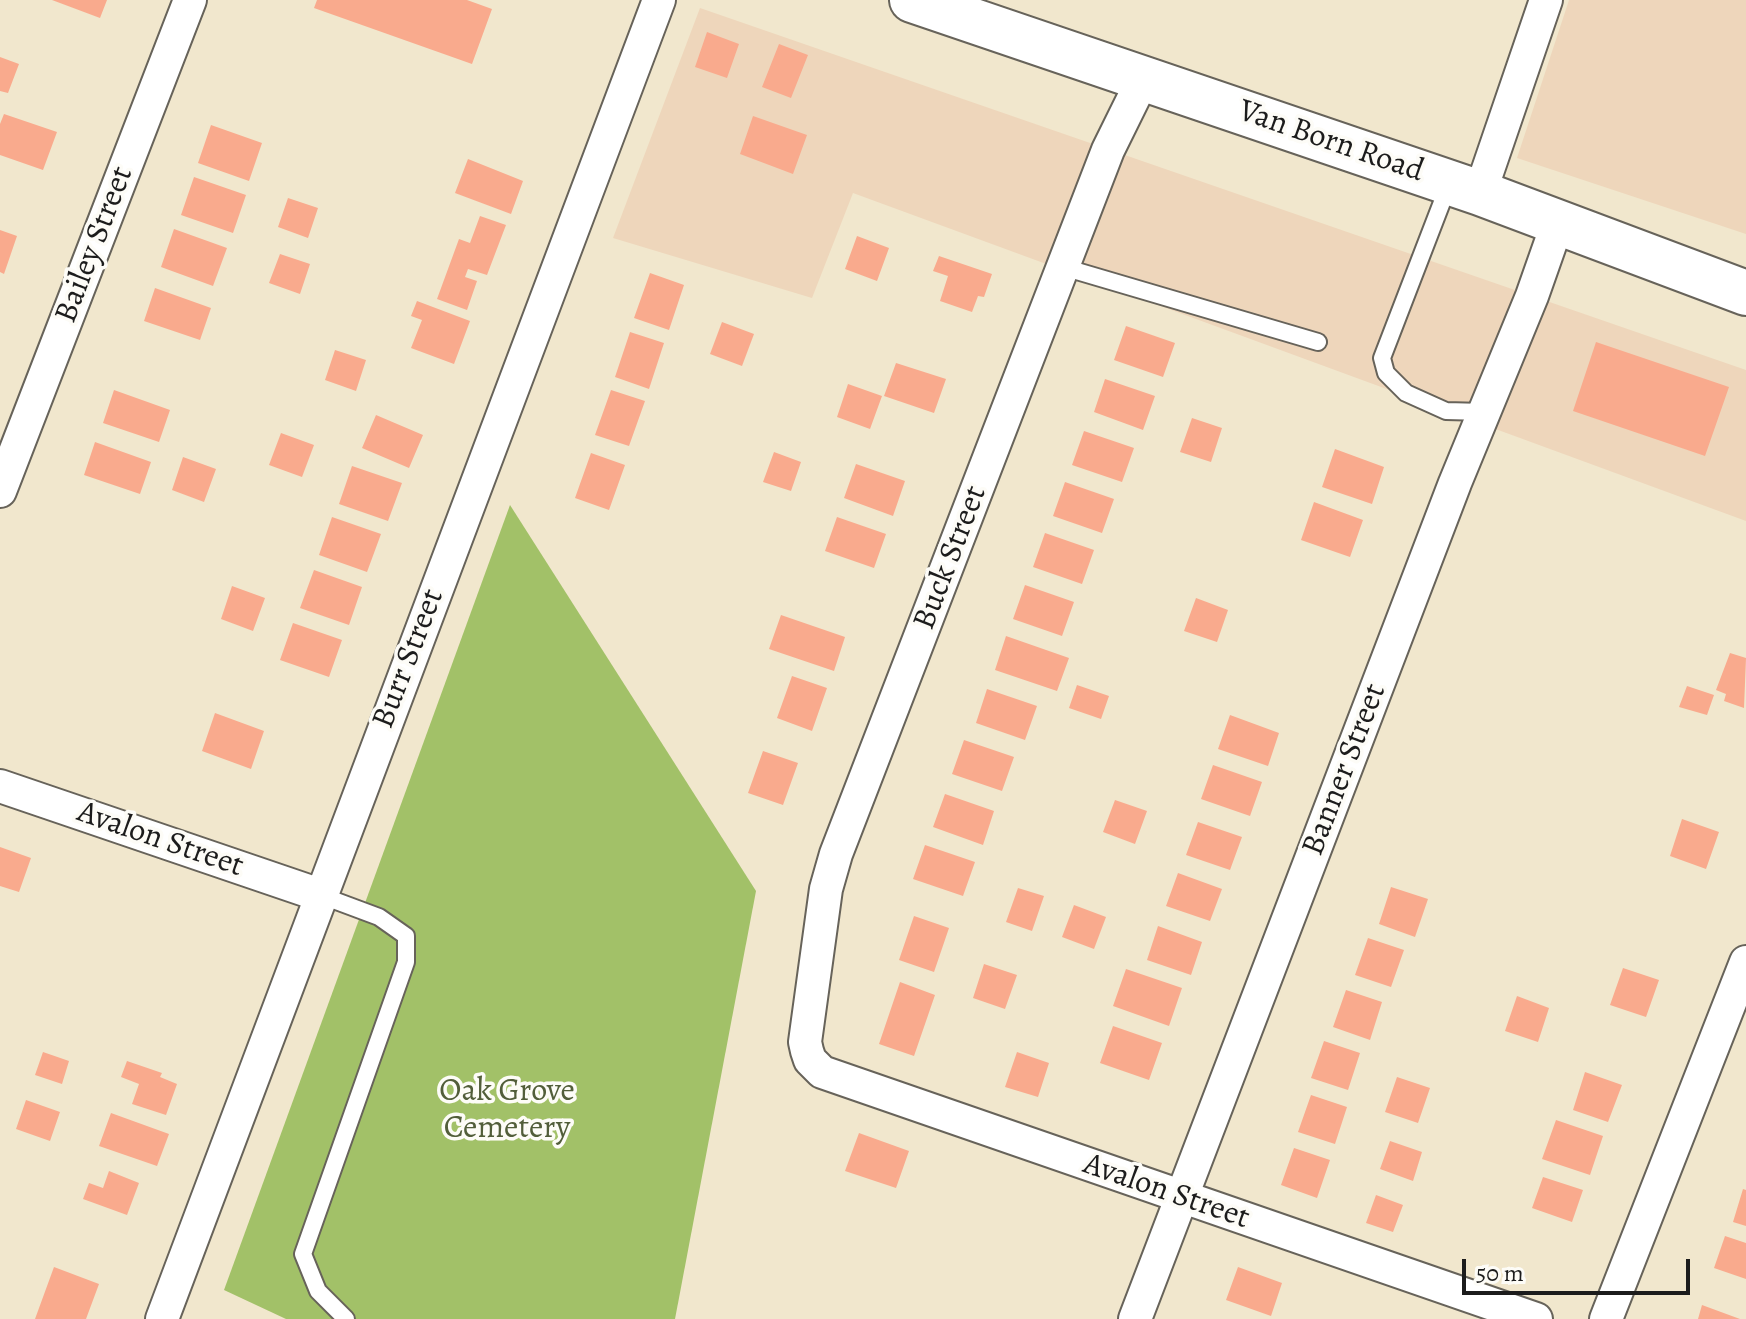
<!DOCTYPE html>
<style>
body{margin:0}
#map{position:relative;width:1746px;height:1319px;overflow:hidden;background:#f1e7cd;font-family:Alegreya,serif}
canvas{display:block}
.scale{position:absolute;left:1462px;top:1259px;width:228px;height:36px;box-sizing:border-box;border:4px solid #1c1c1c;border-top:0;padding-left:10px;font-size:24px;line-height:28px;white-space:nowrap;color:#1c1c1c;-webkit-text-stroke:6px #fdfcf7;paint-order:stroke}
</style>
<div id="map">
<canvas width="1746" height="1319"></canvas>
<div class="scale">50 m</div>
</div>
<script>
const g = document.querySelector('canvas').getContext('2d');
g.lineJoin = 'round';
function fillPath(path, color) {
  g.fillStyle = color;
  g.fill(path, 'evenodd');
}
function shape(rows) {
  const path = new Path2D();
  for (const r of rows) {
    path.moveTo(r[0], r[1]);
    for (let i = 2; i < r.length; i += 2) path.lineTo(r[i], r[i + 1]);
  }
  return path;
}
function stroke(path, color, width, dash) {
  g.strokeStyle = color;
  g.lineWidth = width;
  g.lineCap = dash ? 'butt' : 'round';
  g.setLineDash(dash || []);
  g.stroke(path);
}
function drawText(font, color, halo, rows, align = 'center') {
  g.font = font + ' Alegreya,serif';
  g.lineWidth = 7;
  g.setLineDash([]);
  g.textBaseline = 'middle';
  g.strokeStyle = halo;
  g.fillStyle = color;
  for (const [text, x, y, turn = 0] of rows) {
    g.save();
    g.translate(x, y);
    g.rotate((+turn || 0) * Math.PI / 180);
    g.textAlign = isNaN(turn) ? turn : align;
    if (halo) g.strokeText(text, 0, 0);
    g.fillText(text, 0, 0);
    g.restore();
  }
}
fillPath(shape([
 [1569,0,1746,0,1746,234,1517,158],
 [700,8,1746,370,1746,521,853,193,812,298,613,238]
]), '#eed6bb');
fillPath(shape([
 [510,505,756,891,675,1319,286,1319,224,1290]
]), '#a2c168');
fillPath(shape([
 [52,0,107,0,100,18],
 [317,0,467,0,492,9,472,64,314,8],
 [707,32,739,44,727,78,695,67],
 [779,44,808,55,791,98,762,87],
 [0,57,19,64,8,93,0,91],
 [4,114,57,132,43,170,0,155,0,124],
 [753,116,807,135,793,174,740,154],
 [211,125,262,143,249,181,198,163],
 [468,159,523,181,511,214,455,193],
 [194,177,246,195,233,233,181,215],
 [288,198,318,208,308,238,278,227],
 [480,216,506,225,487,275,468,269,465,277,477,281,467,310,437,299,459,239,470,243],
 [174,229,227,248,213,286,161,267],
 [0,230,17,236,4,274,0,272],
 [857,236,889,248,877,281,845,269],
 [280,254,310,264,300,294,269,283],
 [939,256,992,274,984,297,978,296,972,312,940,301,948,276,933,271],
 [650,273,684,285,669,330,634,318],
 [155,288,211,308,200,340,144,321],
 [417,301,470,321,454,364,411,348,422,320,411,316],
 [722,322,754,334,742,366,710,354],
 [1126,326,1175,343,1163,377,1114,360],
 [630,332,664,343,649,389,615,377],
 [1596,342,1729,387,1705,456,1573,411],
 [335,350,366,360,356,391,325,380],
 [896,363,946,379,934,413,884,396],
 [1105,379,1155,396,1143,430,1094,412],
 [848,384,882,396,870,429,837,417],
 [114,390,170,410,159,442,103,423],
 [611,390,645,401,629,446,595,435],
 [376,415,423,435,409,468,362,448],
 [1192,418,1222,428,1211,462,1180,452],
 [1084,431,1134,448,1122,482,1072,465],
 [281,433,314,445,302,477,269,465],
 [95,442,151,462,140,494,84,475],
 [1335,449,1384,467,1372,504,1322,487],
 [774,452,801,462,791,491,763,482],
 [591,453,625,465,609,510,575,498],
 [183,457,216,469,204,502,172,490],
 [856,464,905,481,893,516,844,498],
 [352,466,402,483,388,521,339,504],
 [1065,482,1114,499,1102,533,1053,516],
 [1314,502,1363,520,1350,557,1301,540],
 [332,517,381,534,367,572,319,555],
 [837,517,886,534,874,568,825,551],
 [1045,533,1094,550,1082,584,1033,567],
 [314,570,362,587,349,625,300,608],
 [1025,585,1074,602,1062,636,1013,619],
 [232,586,265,598,253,631,221,619],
 [1196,598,1228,610,1217,642,1184,631],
 [781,615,845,637,834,671,769,649],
 [293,623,342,640,329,677,280,660],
 [1006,636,1069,658,1057,691,995,670],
 [1730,653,1746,658,1744,708,1724,701,1726,694,1716,690],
 [792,676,827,688,812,731,777,718],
 [1077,685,1109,696,1101,719,1069,708],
 [1687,686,1714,695,1707,715,1679,707],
 [987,689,1037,706,1025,740,976,723],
 [215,713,264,731,251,769,202,751],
 [1230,715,1279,733,1268,766,1218,749],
 [964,740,1014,757,1002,791,952,774],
 [763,751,798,763,783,805,748,793],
 [1213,765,1262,782,1250,816,1201,799],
 [945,794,994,811,983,845,933,827],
 [1115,800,1147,811,1135,844,1103,832],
 [1682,819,1719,832,1706,869,1670,856],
 [1198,822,1242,837,1230,870,1186,855],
 [925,845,975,862,963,896,913,879],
 [0,847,31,858,19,892,0,886],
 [1178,873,1222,889,1210,921,1166,906],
 [1391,887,1428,899,1415,937,1379,924],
 [1018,888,1044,896,1032,931,1006,922],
 [1074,905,1106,917,1094,949,1062,937],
 [914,916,949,928,934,972,899,960],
 [1158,926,1202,942,1191,975,1147,960],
 [1368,938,1404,950,1391,987,1355,975],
 [984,964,1017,975,1005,1009,973,998],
 [1623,968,1659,980,1646,1017,1610,1005],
 [1126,969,1182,988,1169,1026,1113,1006],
 [900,982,935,995,914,1056,879,1044],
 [1346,990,1382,1002,1370,1040,1333,1027],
 [1517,996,1549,1008,1538,1042,1505,1031],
 [1113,1026,1162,1043,1149,1080,1100,1063],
 [1324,1041,1360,1053,1348,1090,1311,1078],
 [43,1052,69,1061,62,1084,35,1075],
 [1017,1052,1049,1063,1038,1097,1005,1087],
 [127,1061,162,1073,160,1077,177,1084,166,1115,132,1104,139,1084,121,1077],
 [1585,1072,1622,1085,1608,1122,1573,1110],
 [1397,1077,1430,1088,1418,1123,1385,1112],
 [1311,1095,1347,1107,1335,1144,1298,1132],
 [26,1100,60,1112,50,1141,16,1129],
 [111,1113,169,1134,157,1166,99,1146],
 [1556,1120,1603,1136,1590,1175,1542,1159],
 [859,1133,909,1151,896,1188,845,1171],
 [1390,1141,1422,1152,1413,1181,1380,1169],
 [1294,1148,1330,1160,1317,1198,1281,1185],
 [109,1171,139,1183,127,1215,83,1199,89,1183,103,1188],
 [1543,1177,1583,1190,1572,1222,1532,1208],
 [1743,1189,1746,1190,1746,1226,1733,1222],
 [1376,1195,1403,1205,1393,1232,1366,1223],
 [1725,1236,1746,1243,1746,1279,1714,1268],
 [54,1267,99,1284,86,1319,35,1319],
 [1238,1267,1282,1283,1271,1316,1226,1300],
 [1702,1305,1740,1319,1698,1319]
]), '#f9aa8d');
const lane = shape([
 [1449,184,1382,358,1386,373,1406,393,1446,411,1484,412],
 [1063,267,1318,342],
 [320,895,379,917,406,936,406,962,303,1254,318,1291,346,1319]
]);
const street = shape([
 [1144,77,1108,150,836,854,826,889,805,1042,807,1051,810,1060,822,1072,1536,1319],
 [1480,193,1546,0],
 [0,491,190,0],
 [0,786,320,895],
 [162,1319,659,0],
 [1135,1319,1455,483,1532,296,1558,222],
 [1606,1319,1746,962]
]);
const secondary = shape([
 [912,0,1480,193,1746,293]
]);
stroke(lane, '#67635a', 20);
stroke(street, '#67635a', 36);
stroke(secondary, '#67635a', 48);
stroke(lane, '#fff', 16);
stroke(street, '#fff', 32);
stroke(secondary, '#fff', 44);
drawText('32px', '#1c1c1c', '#fdfcf7', [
 ["Van Born Road",1331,142,19],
 ["Bailey Street",95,245,-69],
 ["Buck Street",951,558,-69],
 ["Burr Street",409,659,-69],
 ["Banner Street",1345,770,-69],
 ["Avalon Street",160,840,19],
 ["Avalon Street",1166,1192,19]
]);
drawText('32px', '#525e3a', '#fdfcf7', [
 ["Oak Grove",507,1092],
 ["Cemetery",507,1129]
]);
</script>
